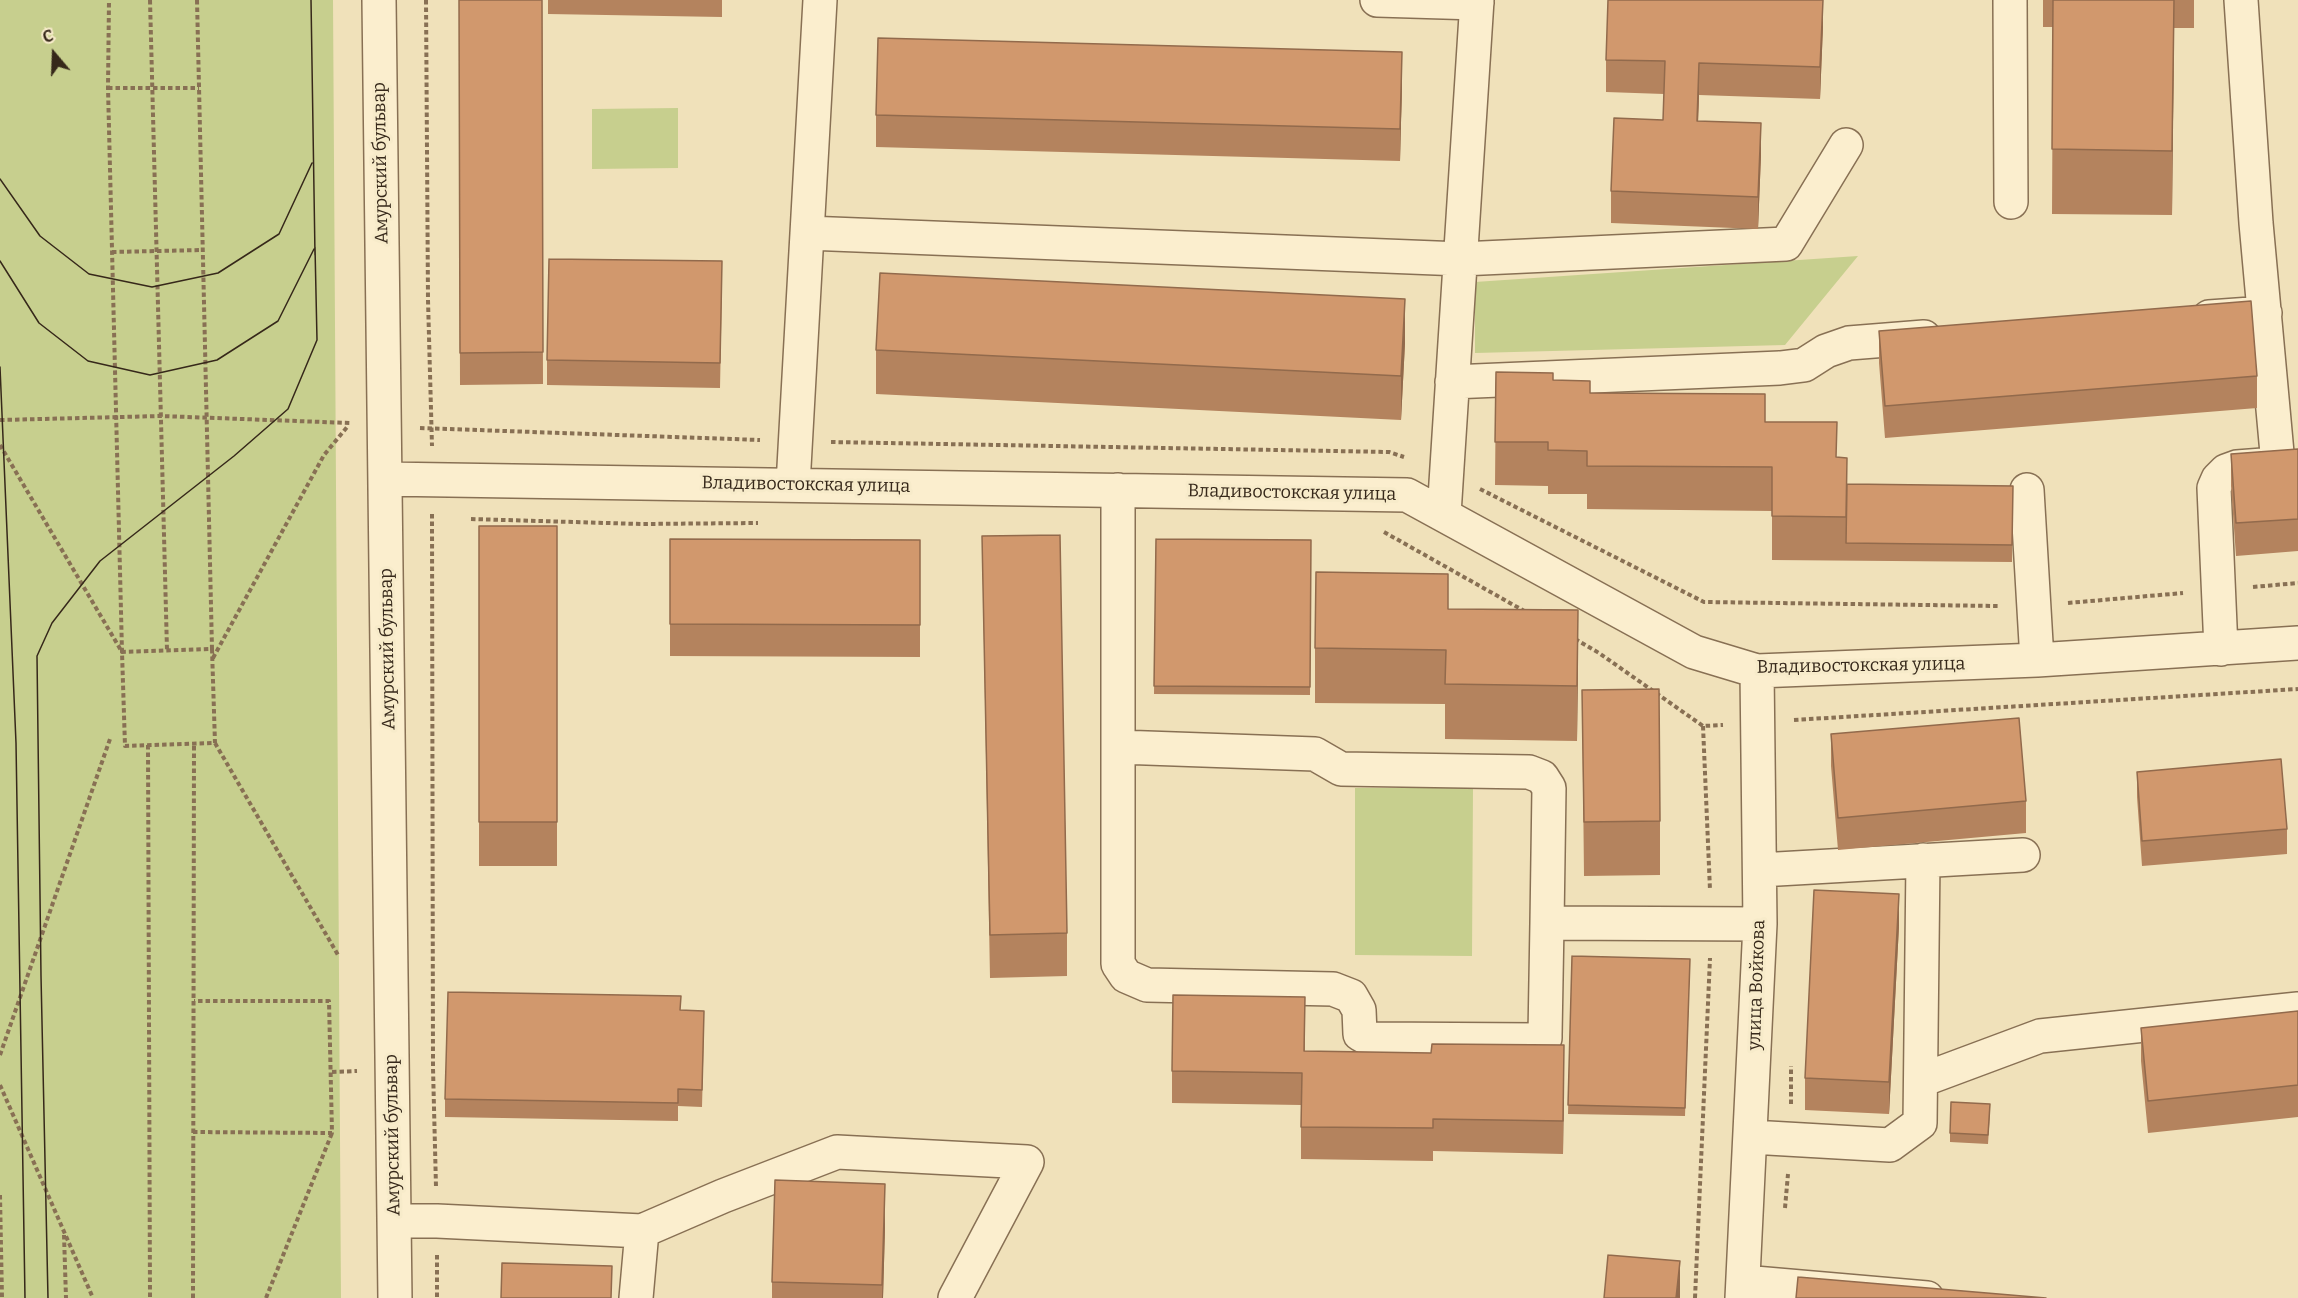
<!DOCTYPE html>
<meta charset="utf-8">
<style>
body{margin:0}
#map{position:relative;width:2298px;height:1298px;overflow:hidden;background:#f0e1ba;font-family:Bitter,serif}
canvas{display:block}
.north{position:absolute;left:24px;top:24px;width:60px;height:60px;-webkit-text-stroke:4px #f7ebca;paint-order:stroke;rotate:341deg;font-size:16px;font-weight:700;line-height:24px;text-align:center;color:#36281a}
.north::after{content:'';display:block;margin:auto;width:21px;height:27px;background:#36281a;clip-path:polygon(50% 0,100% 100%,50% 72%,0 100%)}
</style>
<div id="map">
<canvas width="2298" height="1298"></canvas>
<div class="north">С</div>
</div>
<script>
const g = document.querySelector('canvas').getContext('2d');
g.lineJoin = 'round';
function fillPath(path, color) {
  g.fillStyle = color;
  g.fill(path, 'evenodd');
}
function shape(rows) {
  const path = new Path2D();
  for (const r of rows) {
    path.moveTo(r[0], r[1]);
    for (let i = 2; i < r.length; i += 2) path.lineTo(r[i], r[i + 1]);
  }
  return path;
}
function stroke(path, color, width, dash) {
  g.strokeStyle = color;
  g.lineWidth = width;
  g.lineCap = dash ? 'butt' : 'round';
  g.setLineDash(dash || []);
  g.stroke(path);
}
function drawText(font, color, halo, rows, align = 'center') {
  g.font = font + ' Bitter,serif';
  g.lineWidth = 6;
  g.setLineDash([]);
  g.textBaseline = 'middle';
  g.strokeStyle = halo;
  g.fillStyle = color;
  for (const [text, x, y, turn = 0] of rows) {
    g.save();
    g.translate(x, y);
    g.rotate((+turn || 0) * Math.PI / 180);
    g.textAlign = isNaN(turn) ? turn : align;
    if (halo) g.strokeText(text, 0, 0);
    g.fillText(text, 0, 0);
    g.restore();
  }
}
fillPath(shape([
 [0,0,333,0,341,1298,0,1298],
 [678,108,678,168,592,169,592,109],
 [1858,256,1785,345,1475,353,1475,282],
 [1355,788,1473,788,1472,956,1355,955]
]), '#c7cf8e');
const minor = shape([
 [379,0,395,1298],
 [1377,0,1477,3],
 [2010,0,2011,202],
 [2241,0,2256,223,2278,464],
 [807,233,1461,259,1786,244,1846,145],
 [2209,317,2265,313],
 [1452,382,1780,368,1804,365,1826,351,1849,343,1924,337],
 [385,479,1407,495,1694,652,1757,671,2037,660,2298,643],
 [793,485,820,0],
 [1118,490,1118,964,1126,976,1147,985,1333,989,1351,996,1359,1010,1360,1034,1369,1039,1538,1040,1545,1038,1545,1035,1547,923,1760,924],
 [2027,490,2037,660],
 [1444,514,1477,0],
 [2221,649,2214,488,2218,479,2226,471,2237,467,2276,464],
 [1119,747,1315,754,1341,769,1529,772,1542,777,1549,788,1547,923],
 [1760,870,2023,855],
 [1922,1080,2040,1036,2298,1009],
 [1751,1137,1890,1145,1920,1123,1923,860],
 [394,1221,437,1221,642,1231,723,1196,837,1152,1027,1162,955,1298],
 [1743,1282,1927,1298],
 [636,1298,642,1231],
 [1742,1298,1760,924,1757,671]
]);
stroke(minor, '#887054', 36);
stroke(shape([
 [150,0,167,650],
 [197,0,212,649],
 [426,0,428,300,432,446],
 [108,88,199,88],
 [112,252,203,250],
 [0,420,161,416,350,423],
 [420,428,760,440],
 [831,442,1389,452,1404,457],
 [0,445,122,652,108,88,109,0],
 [1480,489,1704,602,1998,606],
 [432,514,433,1068,436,1187],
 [471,519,641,524,758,523],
 [1384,532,1526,612],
 [2253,587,2298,583],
 [2068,603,2183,593],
 [1575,639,1599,653,1703,726,1723,725],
 [212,649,215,743,125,746,122,652,212,649],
 [213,658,324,455,348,426],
 [1794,720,2298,689],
 [1703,726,1710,890],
 [215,743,338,955],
 [148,745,150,1298],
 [0,1055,110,739],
 [332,1072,357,1071],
 [0,1085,93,1298],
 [1791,1104,1791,1066],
 [193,1132,332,1133,329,1001,194,1001],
 [0,1195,2,1298],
 [1785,1208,1788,1174],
 [64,1235,66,1298],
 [437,1255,437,1298],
 [193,1298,194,744],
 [266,1298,332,1133],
 [1695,1298,1710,958]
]), '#887054', 4, [4.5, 3]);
stroke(minor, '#fbeece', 33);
stroke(shape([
 [311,0,315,255],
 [0,179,40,236,89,274,152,287,218,273,279,234,312,163],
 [0,261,39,323,88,361,150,375,217,360,278,321,314,249],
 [0,367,16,743,25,1298],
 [48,1298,41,976,37,656,52,623,100,561,234,456,288,409,317,340,315,247]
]), '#36281a', 1.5);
fillPath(shape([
 [459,0,542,0,543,384,460,385],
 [548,0,722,0,722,17,548,14],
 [2043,0,2194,0,2194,28,2174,28,2172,215,2052,214,2053,27,2043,27],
 [1823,26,1820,99,1699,95,1698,121,1761,155,1758,229,1611,223,1611,191,1663,120,1664,94,1606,92,1606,60],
 [1402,84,1400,161,876,147,876,115],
 [722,286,720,388,547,385,547,360],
 [1879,331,2257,376,2257,408,1885,438,1879,363],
 [1405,343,1401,420,876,394,876,350],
 [1496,372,1553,380,1590,393,1765,422,1847,484,2013,486,2012,562,1772,560,1772,511,1587,509,1587,494,1548,494,1548,486,1495,485],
 [2298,449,2298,551,2236,556,2231,486,2231,454],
 [479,526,557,526,557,866,479,866],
 [982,536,1067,933,1067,976,990,978],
 [670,539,920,540,920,657,670,656],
 [1156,539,1311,540,1310,695,1154,694],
 [1448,609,1578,665,1577,741,1445,739,1445,704,1315,703,1315,648],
 [1582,690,1660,821,1660,875,1584,876],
 [1831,734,2026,801,2026,833,1838,850,1831,766],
 [2137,772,2287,829,2287,854,2142,866,2137,797],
 [1899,926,1889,1114,1805,1110,1805,1078],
 [1572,956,1690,959,1685,1116,1568,1114],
 [1305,997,1305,1051,1564,1077,1563,1154,1433,1151,1433,1161,1301,1159,1301,1105,1172,1103,1172,1071],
 [681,1010,704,1028,702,1107,678,1106,678,1121,445,1117,445,1099],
 [2298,1011,2298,1117,2148,1133,2141,1061,2141,1028],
 [1990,1113,1988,1144,1950,1142,1950,1133],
 [885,1228,883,1298,772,1298,772,1282]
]), '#b4835e');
fillPath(shape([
 [1823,0,1823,26,1820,99,1820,67],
 [2174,0,2174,28,2172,215,2172,151],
 [1402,52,1402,84,1400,161,1400,129],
 [1699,63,1699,95,1697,153,1697,121],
 [1761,123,1761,155,1758,229,1758,197],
 [1405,299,1405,343,1401,420,1401,376],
 [1578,610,1578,665,1577,741,1577,686],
 [1899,894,1899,926,1889,1114,1889,1082],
 [1564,1045,1564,1077,1563,1154,1563,1121],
 [885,1184,885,1228,883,1298,882,1298],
 [1680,1261,1680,1298,1676,1298]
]), '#926a4c');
const building = shape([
 [459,0,542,0,543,352,460,353,459,0],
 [1608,0,1823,0,1820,67,1699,63,1697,121,1761,123,1758,197,1611,191,1614,118,1663,120,1665,61,1606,60,1608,0],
 [2053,0,2174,0,2172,151,2052,149,2053,0],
 [878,38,1402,52,1400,129,876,115,878,38],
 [549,259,722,261,720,363,547,360,549,259],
 [880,273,1405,299,1401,376,876,350,880,273],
 [2251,301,2257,376,1885,406,1879,331,2251,301],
 [1496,372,1553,373,1553,380,1590,381,1590,393,1765,394,1765,422,1837,422,1836,457,1847,458,1846,517,1772,516,1772,467,1587,466,1587,451,1548,450,1548,442,1495,442,1496,372],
 [2298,449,2298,519,2236,523,2231,454,2298,449],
 [1847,484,2013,486,2012,545,1846,543,1847,484],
 [479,526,557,526,557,822,479,822,479,526],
 [1060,535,1067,933,990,935,982,536,1060,535],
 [670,539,920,540,920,625,670,624,670,539],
 [1156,539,1311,540,1310,687,1154,686,1156,539],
 [1316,572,1448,574,1448,609,1578,610,1577,686,1445,684,1446,650,1315,648,1316,572],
 [1659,689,1660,821,1584,822,1582,690,1659,689],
 [2019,718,2026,801,1838,818,1831,734,2019,718],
 [2281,759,2287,829,2142,841,2137,772,2281,759],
 [1814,890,1899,894,1889,1082,1805,1078,1814,890],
 [1572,956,1690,959,1685,1108,1568,1105,1572,956],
 [448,992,681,996,680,1010,704,1011,702,1090,678,1089,678,1103,445,1099,448,992],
 [1173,995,1305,997,1304,1051,1431,1053,1432,1044,1564,1045,1563,1121,1433,1119,1433,1128,1301,1127,1302,1073,1172,1071,1173,995],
 [2298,1011,2298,1085,2148,1101,2141,1028,2298,1011],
 [1951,1102,1990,1104,1988,1135,1950,1133,1951,1102],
 [775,1180,885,1184,882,1285,772,1282,775,1180],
 [1608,1255,1680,1261,1676,1298,1604,1298,1608,1255],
 [502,1263,612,1266,611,1298,501,1298,502,1263],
 [1798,1277,2046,1298,1796,1298,1798,1277]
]);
fillPath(building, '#d1986d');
stroke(building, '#926a4c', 1.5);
drawText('18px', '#36281a', '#f7ebca', [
 ["Амурский бульвар",381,163,-91],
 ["Владивостокская улица",806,485,1],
 ["Владивостокская улица",1292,493,1],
 ["Амурский бульвар",388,649,-91],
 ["Владивостокская улица",1861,666,-1],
 ["улица Войкова",1757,985,-88],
 ["Амурский бульвар",393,1135,-91]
]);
</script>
